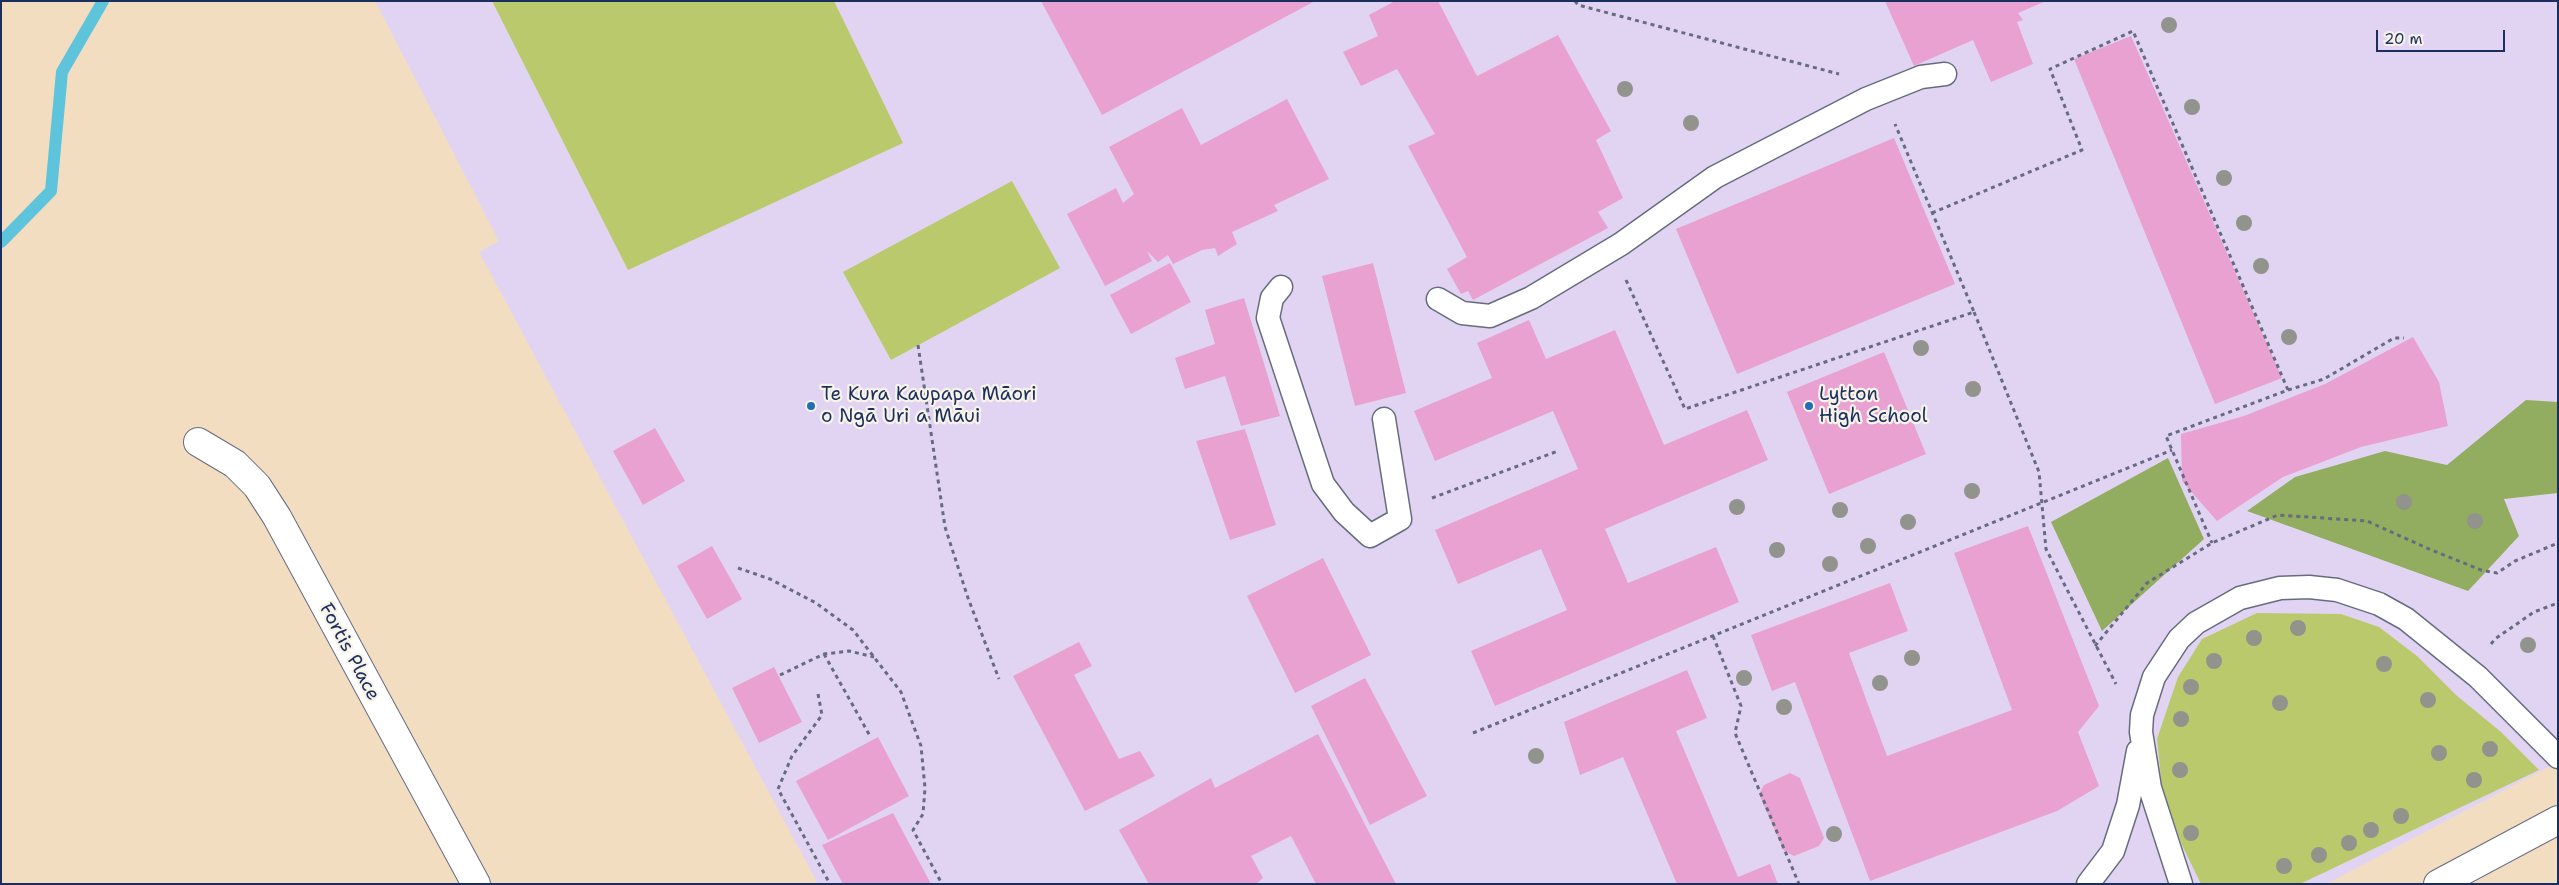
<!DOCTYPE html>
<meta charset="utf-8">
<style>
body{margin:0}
#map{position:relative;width:2559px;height:885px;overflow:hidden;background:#f2ddc0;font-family:"Shantell Sans",sans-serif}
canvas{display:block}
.frame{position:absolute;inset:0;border:2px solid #1b2f5e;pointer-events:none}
.scale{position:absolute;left:2376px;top:30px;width:129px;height:22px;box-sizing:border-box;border:2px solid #1b2f5e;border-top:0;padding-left:6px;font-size:15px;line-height:18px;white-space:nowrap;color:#1b2f5e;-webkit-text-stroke:4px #f7f3e8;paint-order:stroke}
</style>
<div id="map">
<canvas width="2559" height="885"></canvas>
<div class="frame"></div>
<div class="scale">20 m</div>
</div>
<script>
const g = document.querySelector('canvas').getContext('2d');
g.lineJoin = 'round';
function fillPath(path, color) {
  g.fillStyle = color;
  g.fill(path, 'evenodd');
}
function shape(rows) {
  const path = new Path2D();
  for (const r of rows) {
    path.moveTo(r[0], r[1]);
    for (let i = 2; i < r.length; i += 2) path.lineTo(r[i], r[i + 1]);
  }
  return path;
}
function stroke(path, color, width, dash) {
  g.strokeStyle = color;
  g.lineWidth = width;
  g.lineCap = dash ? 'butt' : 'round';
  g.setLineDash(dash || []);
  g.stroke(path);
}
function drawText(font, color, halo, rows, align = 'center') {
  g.font = font + ' "Shantell Sans",sans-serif';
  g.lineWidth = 4.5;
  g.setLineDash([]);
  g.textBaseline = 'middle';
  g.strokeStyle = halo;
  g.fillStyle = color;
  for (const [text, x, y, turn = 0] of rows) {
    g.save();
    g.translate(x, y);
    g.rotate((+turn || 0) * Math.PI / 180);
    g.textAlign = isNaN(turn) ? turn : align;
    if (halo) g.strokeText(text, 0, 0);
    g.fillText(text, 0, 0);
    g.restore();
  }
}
fillPath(shape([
 [375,1,2558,1,2558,762,2326,884,818,884,479,252,499,241]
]), '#e1d4f3');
fillPath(shape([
 [492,1,834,1,903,143,628,270],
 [1012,181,1060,268,891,360,843,272],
 [2257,613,2341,614,2379,627,2417,656,2456,695,2501,732,2539,770,2300,884,2201,884,2182,845,2162,788,2157,739,2178,677,2202,639]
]), '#b9c96b');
fillPath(shape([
 [2526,400,2558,402,2558,493,2504,499,2519,536,2468,591,2247,511,2295,477,2385,451,2447,465],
 [2168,458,2204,539,2102,631,2051,522]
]), '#92ad5f');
stroke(shape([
 [1,242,51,191,62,72,103,1]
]), '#5ec4db', 12);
fillPath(shape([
 [1041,1,1315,1,1102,115],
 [1395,1,1438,1,1477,76,1558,35,1611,131,1596,140,1623,198,1598,212,1608,228,1473,300,1468,291,1461,294,1447,269,1467,257,1408,146,1435,134,1397,69,1361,86,1343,52,1378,36,1369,15],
 [1885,1,2046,1,2018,13,2023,20,2017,22,2033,64,1991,82,1973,40,1914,66],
 [2131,36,2282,378,2215,404,2074,59],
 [1287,99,1329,179,1274,205,1278,211,1232,232,1237,244,1218,256,1215,248,1202,250,1173,264,1168,255,1158,262,1147,251,1152,261,1105,286,1067,214,1116,188,1123,203,1134,194,1109,147,1182,108,1201,145],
 [1894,138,1955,284,1737,374,1676,229],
 [1170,263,1191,302,1131,334,1110,295],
 [1373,263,1406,393,1355,406,1322,276],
 [1244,298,1280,416,1241,426,1225,376,1185,389,1175,358,1215,344,1205,310],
 [1529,320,1546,359,1615,330,1664,445,1747,410,1768,460,1605,529,1628,583,1716,547,1739,602,1495,706,1471,651,1567,610,1541,549,1458,584,1435,530,1578,469,1553,411,1435,461,1414,411,1492,378,1477,343],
 [2413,337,2439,382,2448,426,2361,447,2283,477,2217,521,2182,481,2181,434,2244,416,2325,384],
 [1884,352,1926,454,1829,494,1787,392],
 [655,428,685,481,643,505,613,451],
 [1245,429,1276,525,1230,540,1196,441],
 [2028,526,2099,706,2078,732,2099,786,2057,811,1870,881,1795,682,1772,691,1751,635,1890,583,1908,631,1849,653,1887,756,2012,710,1954,553],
 [712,546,742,599,707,619,677,566],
 [1323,558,1371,655,1295,693,1247,596],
 [1079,642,1092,666,1074,675,1119,759,1140,751,1155,776,1085,811,1013,676],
 [774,667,802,722,759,743,732,688],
 [1687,670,1707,718,1676,731,1738,877,1770,864,1778,884,1677,884,1623,757,1580,775,1564,722],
 [1365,678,1427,796,1370,825,1311,706],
 [1318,734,1396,884,1316,884,1291,836,1251,856,1263,878,1256,884,1149,884,1119,830,1211,778,1215,788],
 [878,737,909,796,828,840,796,781],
 [1790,773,1800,778,1824,838,1819,846,1794,856,1784,851,1759,794,1764,785],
 [893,813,931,884,843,884,822,845]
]), '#e8a1d0');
const lane = shape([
 [1281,287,1272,298,1268,318,1323,484,1344,512,1370,536,1400,519,1384,419],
 [1438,299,1462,313,1490,316,1531,298,1621,244,1715,177,1866,99,1921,77,1945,74],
 [2088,884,2113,851,2128,805,2138,751],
 [2181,884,2150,788,2141,732,2142,715,2154,677,2179,639,2196,623,2240,598,2280,588,2309,587,2337,590,2379,604,2406,619,2478,677,2558,757]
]);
const street = shape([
 [198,442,235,464,257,486,277,517,476,884]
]);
const secondary = shape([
 [2438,884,2558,820]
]);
stroke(lane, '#666c80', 25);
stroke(street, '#666c80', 30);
stroke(secondary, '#666c80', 30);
stroke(shape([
 [1575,1,1578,5,1839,74],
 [1932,213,2082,150,2050,69,2133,31,2288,390,2166,436,2212,543],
 [1626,280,1685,409,1974,312,1895,124],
 [1974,312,2039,472,2046,549,2116,684],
 [918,345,945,527,968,598,999,679],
 [2288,390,2324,379,2394,338,2404,338],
 [1432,498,1558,451],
 [738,568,770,579,816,603,853,630,901,692,921,746,925,788,923,814,913,830,942,884],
 [1713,636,1741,706,1735,733,1799,884],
 [2491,644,2495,639,2534,612,2558,603],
 [2095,646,2147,583,2212,543,2278,515,2367,521,2429,549,2481,570,2497,573,2515,561,2558,543],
 [824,654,870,736],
 [780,675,824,654,849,651,874,657],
 [818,694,822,715,792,756,778,789,830,884],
 [1473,733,2172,450]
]), '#666c80', 3, [4, 4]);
stroke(lane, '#fff', 22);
stroke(street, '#fff', 28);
stroke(secondary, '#fff', 28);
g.fillStyle = '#91938c';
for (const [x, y] of [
 [2169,25],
 [1625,89],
 [2192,107],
 [1691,123],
 [2224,178],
 [2244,223],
 [2261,266],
 [2289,337],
 [1921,348],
 [1973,389],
 [1972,491],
 [2404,502],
 [1737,507],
 [1840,510],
 [2475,521],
 [1908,522],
 [1868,546],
 [1777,550],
 [1830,564],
 [2298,628],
 [2254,638],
 [2528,645],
 [1912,658],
 [2214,661],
 [2384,664],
 [1744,678],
 [1880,683],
 [2191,687],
 [2428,700],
 [2280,703],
 [1784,707],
 [2181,719],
 [2490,749],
 [2439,753],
 [1536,756],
 [2180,770],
 [2474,780],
 [2401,816],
 [2371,830],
 [2191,833],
 [1834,834],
 [2349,843],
 [2319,855],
 [2284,866]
]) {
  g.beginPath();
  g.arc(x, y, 8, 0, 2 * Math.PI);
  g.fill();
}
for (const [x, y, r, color] of [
 [811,406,5,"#1f6fb2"],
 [1809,406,5,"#1f6fb2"]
]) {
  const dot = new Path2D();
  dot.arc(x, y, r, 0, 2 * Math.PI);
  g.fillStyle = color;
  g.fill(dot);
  stroke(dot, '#f7f3e8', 2);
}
drawText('19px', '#1b2f5e', '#f7f3e8', [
 ["Te Kura Kaupapa Māori",821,395],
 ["o Ngā Uri a Māui",821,417],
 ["Lytton",1819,395],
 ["High School",1819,417]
], 'left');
drawText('19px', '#1b2f5e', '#f7f3e8', [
 ["Fortis Place",349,652,62]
]);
</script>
